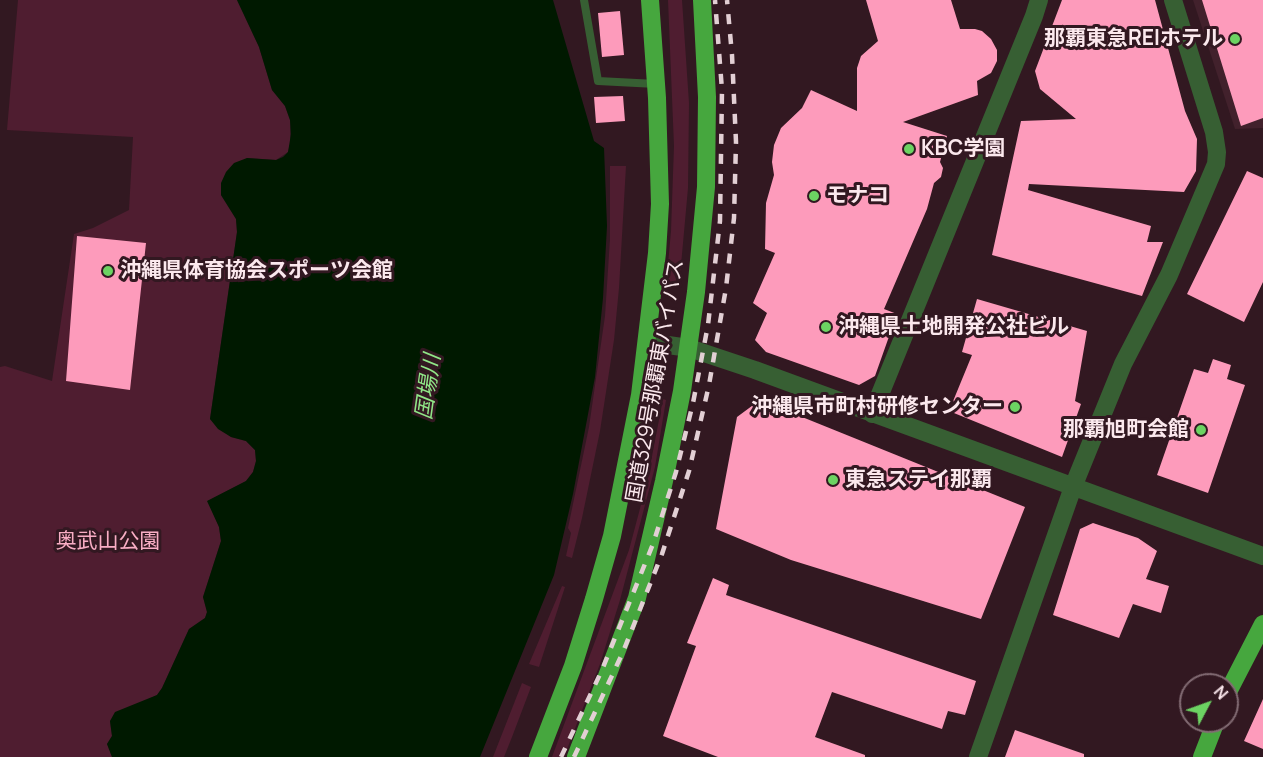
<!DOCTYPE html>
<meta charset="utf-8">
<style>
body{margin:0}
#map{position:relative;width:1263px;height:757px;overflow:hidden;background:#321821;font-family:Manrope,sans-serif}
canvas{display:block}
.north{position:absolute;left:1179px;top:673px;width:60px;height:60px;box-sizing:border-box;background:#321821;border:2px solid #826b73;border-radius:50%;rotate:49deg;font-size:16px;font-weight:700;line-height:24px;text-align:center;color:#fbe8ed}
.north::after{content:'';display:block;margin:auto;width:21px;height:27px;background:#6cd362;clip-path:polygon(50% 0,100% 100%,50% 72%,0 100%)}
</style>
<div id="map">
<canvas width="1263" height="757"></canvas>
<div class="north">N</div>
</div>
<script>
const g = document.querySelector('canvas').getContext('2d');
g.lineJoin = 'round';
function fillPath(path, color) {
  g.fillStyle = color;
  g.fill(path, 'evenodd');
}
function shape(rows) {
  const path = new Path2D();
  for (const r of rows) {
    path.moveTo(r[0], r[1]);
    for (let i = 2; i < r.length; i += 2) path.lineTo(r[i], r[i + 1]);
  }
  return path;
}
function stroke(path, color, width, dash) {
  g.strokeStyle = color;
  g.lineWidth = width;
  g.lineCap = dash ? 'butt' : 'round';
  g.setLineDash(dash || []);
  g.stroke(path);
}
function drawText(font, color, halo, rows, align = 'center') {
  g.font = font + ' Manrope,"Noto Sans JP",sans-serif';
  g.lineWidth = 6;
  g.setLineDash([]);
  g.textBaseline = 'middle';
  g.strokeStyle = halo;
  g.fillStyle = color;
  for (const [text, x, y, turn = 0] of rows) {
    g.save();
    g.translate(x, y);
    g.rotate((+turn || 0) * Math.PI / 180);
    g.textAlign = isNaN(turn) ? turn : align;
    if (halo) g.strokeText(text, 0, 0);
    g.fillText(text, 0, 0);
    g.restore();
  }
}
fillPath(shape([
 [1193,0,1263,0,1263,128,1235,129]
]), '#42212c');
fillPath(shape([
 [18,0,237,0,259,47,272,90,285,106,290,120,290,145,288,152,276,160,247,158,221,195,236,219,237,232,210,419,231,437,246,441,255,450,256,461,253,472,246,481,208,501,219,527,221,541,203,597,207,612,205,618,189,629,162,688,157,695,110,721,112,736,107,744,112,757,0,757,0,367,5,366,52,381,74,234,93,228,129,210,133,137,7,130],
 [668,0,682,0,689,103,688,188,679,287,666,286,671,231,674,146],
 [610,166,626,166,619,288,614,340,600,431,582,518,572,558,566,556,571,533,568,528,589,427,605,316,610,239],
 [663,399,666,400,655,467,620,600,600,664,564,757,552,757,629,550,647,482],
 [562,586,565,587,539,667,529,664],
 [522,683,531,687,512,737,504,757,493,757]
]), '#4f1d30');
fillPath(shape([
 [237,0,553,0,594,141,604,148,607,226,603,298,595,377,573,494,554,575,480,757,112,757,107,744,112,736,110,721,115,712,157,695,162,688,189,629,205,618,207,612,203,597,221,541,219,527,207,501,246,481,253,472,256,461,255,450,246,441,231,437,218,429,210,419,237,232,236,219,221,195,221,183,226,172,234,163,247,158,276,160,283,157,288,152,291,134,290,120,285,106,272,90,259,47]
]), '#001900');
fillPath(shape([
 [866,0,951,0,960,29,975,29,982,31,991,39,997,50,997,61,991,73,977,81,978,95,903,122,947,136,940,162,943,168,941,177,934,183,927,209,884,309,897,314,875,376,859,385,766,352,755,340,767,313,753,303,775,253,765,249,766,203,774,175,772,162,774,145,781,128,802,108,811,90,857,111,857,68,861,56,878,41],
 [1062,0,1155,0,1185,111,1197,139,1196,171,1184,192,1029,184,1028,190,1151,226,1147,242,1163,242,1142,296,992,255,1021,121,1076,119,1040,89,1035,71],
 [1202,0,1263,0,1263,118,1241,126],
 [620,11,624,55,602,57,598,13],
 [623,96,625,121,596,123,594,97],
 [1247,171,1263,178,1263,282,1244,322,1187,294],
 [77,236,146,243,130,390,66,381],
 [977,299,1087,331,1075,401,1081,404,1062,457,949,411,972,355,962,352],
 [1213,359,1231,365,1227,379,1245,385,1208,493,1157,475,1194,369,1208,373],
 [760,400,1025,507,981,619,791,560,716,529,737,417],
 [1093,523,1138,538,1157,551,1146,579,1169,586,1161,613,1133,604,1119,638,1053,615,1080,529],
 [713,578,729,585,726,595,976,681,965,715,948,711,942,729,832,692,815,737,865,755,865,757,718,757,663,736,696,646,687,643],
 [1263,699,1263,749,1244,741],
 [1015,730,1084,754,1084,757,1005,757]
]), '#fd9bbb');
stroke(shape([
 [584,0,598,81,656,84]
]), '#375f33', 8);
stroke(shape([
 [647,342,689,348,755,370,1263,556],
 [872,414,1034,16,1039,0],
 [978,757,1073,487,1123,364,1169,275,1216,164,1217,152,1214,132,1173,0]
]), '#375f33', 18);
stroke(shape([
 [1227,694,1263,624],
 [538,757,573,666,594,599,612,536,640,395,657,253,660,204,657,98,650,0],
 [576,757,637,598,664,481,682,391,696,292,706,187,707,97,702,0],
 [1202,757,1216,721]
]), '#46a73e', 18);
stroke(shape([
 [561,757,602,670,653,544,676,472,693,403,708,325,720,221,722,90,715,0],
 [574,757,623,652,662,554,689,471,709,385,726,288,734,218,736,142,732,55,727,0]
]), '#e2cfd4', 4.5, [10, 10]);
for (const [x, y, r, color] of [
 [1235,39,6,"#6cd362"],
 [909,149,6,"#6cd362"],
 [814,196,6,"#6cd362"],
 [108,271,6,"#6cd362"],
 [826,327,6,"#6cd362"],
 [1015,407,6,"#6cd362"],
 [1201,430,6,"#6cd362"],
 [833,480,6,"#6cd362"]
]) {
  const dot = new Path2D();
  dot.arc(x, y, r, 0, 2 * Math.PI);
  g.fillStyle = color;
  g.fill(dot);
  stroke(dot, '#321821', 2);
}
drawText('bold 21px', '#fbe8ed', '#321821', [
 ["那覇東急REIホテル",1223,39,"right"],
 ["KBC学園",921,149],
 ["モナコ",826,196],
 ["沖縄県体育協会スポーツ会館",120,271],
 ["沖縄県土地開発公社ビル",838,327],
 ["沖縄県市町村研修センター",1003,407,"right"],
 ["那覇旭町会館",1189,430,"right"],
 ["東急ステイ那覇",845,480]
], 'left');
drawText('21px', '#fbe8ed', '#321821', [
 ["国道329号那覇東バイパス",656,381,-80]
]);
drawText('21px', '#f8adc4', '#321821', [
 ["奥武山公園",108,542]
]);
drawText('italic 22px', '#90e687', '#321821', [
 ["国場川",429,387,-82]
]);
</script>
